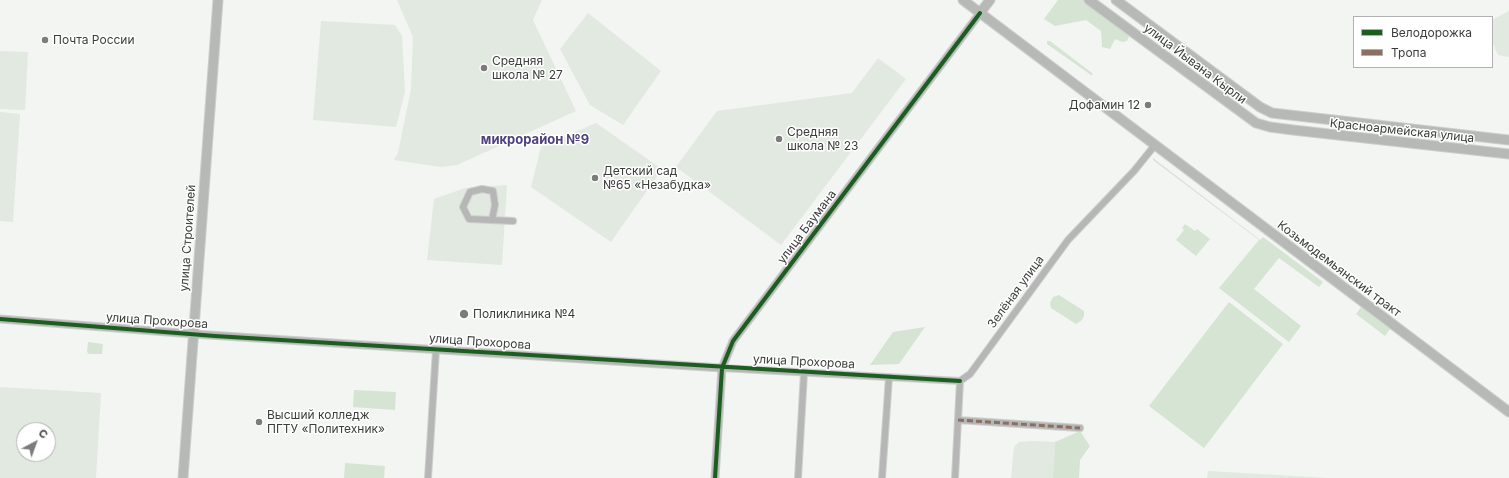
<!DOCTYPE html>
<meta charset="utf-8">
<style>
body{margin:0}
#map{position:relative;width:1509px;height:478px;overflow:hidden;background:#f2f5f1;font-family:Inter,sans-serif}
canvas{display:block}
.legend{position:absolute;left:1353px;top:16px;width:140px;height:52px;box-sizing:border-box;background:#fff;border:1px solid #b1b1b1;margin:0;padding:5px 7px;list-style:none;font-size:12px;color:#3b3d3b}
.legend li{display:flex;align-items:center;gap:8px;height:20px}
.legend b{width:20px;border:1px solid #b1b1b1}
.north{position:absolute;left:16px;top:422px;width:40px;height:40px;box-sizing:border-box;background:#fff;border:1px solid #b1b1b1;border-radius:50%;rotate:41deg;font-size:11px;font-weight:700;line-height:16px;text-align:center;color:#3b3d3b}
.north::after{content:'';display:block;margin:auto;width:14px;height:18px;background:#7b7d7b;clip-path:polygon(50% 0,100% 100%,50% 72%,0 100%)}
</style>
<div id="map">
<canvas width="1509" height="478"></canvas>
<ul class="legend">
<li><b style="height:5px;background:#1b5e20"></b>Велодорожка</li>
<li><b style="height:5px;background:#8d6e63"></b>Тропа</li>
</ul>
<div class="north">С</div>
</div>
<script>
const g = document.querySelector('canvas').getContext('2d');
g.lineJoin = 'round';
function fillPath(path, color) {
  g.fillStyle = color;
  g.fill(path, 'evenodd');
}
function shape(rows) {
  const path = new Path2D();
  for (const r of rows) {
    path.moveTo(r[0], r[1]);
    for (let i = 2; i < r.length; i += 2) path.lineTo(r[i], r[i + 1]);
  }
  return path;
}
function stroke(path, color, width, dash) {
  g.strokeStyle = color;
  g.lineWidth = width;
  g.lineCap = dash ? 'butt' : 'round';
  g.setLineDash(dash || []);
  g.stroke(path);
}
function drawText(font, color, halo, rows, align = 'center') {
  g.font = font + ' Inter,sans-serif';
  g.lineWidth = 3;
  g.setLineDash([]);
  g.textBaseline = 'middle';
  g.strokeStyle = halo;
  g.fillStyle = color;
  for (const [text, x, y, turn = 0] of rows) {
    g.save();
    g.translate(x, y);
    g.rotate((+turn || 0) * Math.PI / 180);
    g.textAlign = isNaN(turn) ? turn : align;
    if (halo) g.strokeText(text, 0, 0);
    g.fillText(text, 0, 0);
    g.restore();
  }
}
fillPath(shape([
 [397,0,542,0,533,20,576,111,457,165,441,167,394,160,398,153,411,89,413,37],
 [1509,11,1509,57,1498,55,1492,42,1492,20],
 [588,13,661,71,623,125,590,105,560,49],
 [321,21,395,25,402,36,405,92,396,127,313,120],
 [0,51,28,52,25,110,0,109],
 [878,58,906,79,781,245,676,167,717,111,852,93],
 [0,112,20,114,13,222,0,221],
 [596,123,662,169,611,242,531,187,541,147],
 [507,185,502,265,427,260,434,199,465,188],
 [0,387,101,393,96,478,0,478],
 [24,430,48,430,48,454,24,454],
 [1034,441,1055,442,1053,478,1011,478,1014,447,1019,442],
 [1208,471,1329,478,1207,478]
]), '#e2e9e0');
fillPath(shape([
 [1058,0,1084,0,1126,32,1129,37,1127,41,1122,42,1115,39,1110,49,1102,47,1101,31,1086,20,1055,26,1044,19],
 [1047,41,1050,41,1092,73,1093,75,1091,75,1047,44],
 [1153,158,1260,240,1263,237,1323,282,1319,287,1279,258,1254,289,1301,326,1289,342,1219,288,1259,240,1153,160],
 [1185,224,1195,231,1197,229,1210,239,1196,256,1176,240,1184,230,1182,228],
 [1059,295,1084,311,1084,316,1081,321,1076,324,1051,308,1050,303,1053,297],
 [1229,302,1283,344,1204,448,1149,406],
 [1361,307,1390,329,1385,336,1356,314],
 [925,327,899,364,870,365,893,332],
 [88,342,103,344,102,354,89,354,87,352],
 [354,390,396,392,395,410,353,407],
 [1080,431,1090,446,1080,460,1079,478,1053,478,1055,442],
 [345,463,385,466,384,478,344,478]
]), '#d6e4d4');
const minor = shape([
 [492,220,495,205,493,191,482,189,470,192,463,207,469,219,513,221],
 [722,368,960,381],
 [960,381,970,374,1068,240,1134,171,1155,145],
 [958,420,1080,428],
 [428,478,436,350],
 [798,478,804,373],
 [882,478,889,377],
 [955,478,960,381]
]);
const tertiary = shape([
 [0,319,193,334,722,368],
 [715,478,722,368,733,341,980,13]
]);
const primary = shape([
 [963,0,1509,412],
 [1089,0,1256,123,1270,127,1293,130,1509,154],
 [1116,0,1260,107,1272,113,1509,140],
 [980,13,990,0],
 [183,478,218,0]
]);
stroke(minor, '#cdcfcd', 8);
stroke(tertiary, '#cdcfcd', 9);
stroke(primary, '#cdcfcd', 11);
stroke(minor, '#b6b6b6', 6);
stroke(tertiary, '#b6b6b6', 7);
stroke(primary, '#b6b9b6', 9);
stroke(shape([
 [958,420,1080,428]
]), '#8d6e63', 3, [6, 3]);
stroke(shape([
 [0,319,215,336,960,381],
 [715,478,722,368,733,341,980,13]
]), '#1b5e20', 4);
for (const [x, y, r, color] of [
 [45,40,4,"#7b7d7b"],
 [484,68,4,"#7b7d7b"],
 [1148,105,4,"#7b7d7b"],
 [779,139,4,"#7b7d7b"],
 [595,178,4,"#7b7d7b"],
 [464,314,5,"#7b7d7b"],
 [259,422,4,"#7b7d7b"]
]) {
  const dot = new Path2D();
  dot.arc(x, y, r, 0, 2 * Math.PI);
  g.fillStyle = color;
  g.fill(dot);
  stroke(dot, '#fff', 1.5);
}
drawText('12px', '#3b3d3b', '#fff', [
 ["Почта России",53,40],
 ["Средняя",492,61],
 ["школа № 27",492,75],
 ["Дофамин 12",1140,105,"right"],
 ["Средняя",787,132],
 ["школа № 23",787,146],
 ["Детский сад",603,171],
 ["№65 «Незабудка»",603,185],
 ["Поликлиника №4",473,314],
 ["Высший колледж",267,415],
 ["ПГТУ «Политехник»",267,429]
], 'left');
drawText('12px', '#3b3d3b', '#fff', [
 ["улица Йывана Кырли",1195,64,37],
 ["Красноармейская улица",1402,131,6],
 ["улица Баумана",807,227,-53],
 ["улица Строителей",188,238,-86],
 ["Козьмодемьянский тракт",1339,269,37],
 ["Зелёная улица",1016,292,-54],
 ["улица Прохорова",157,321,4],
 ["улица Прохорова",480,342,4],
 ["улица Прохорова",804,362,3]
]);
drawText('bold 13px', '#4f417e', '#fff', [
 ["микрорайон №9",535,140]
]);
</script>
